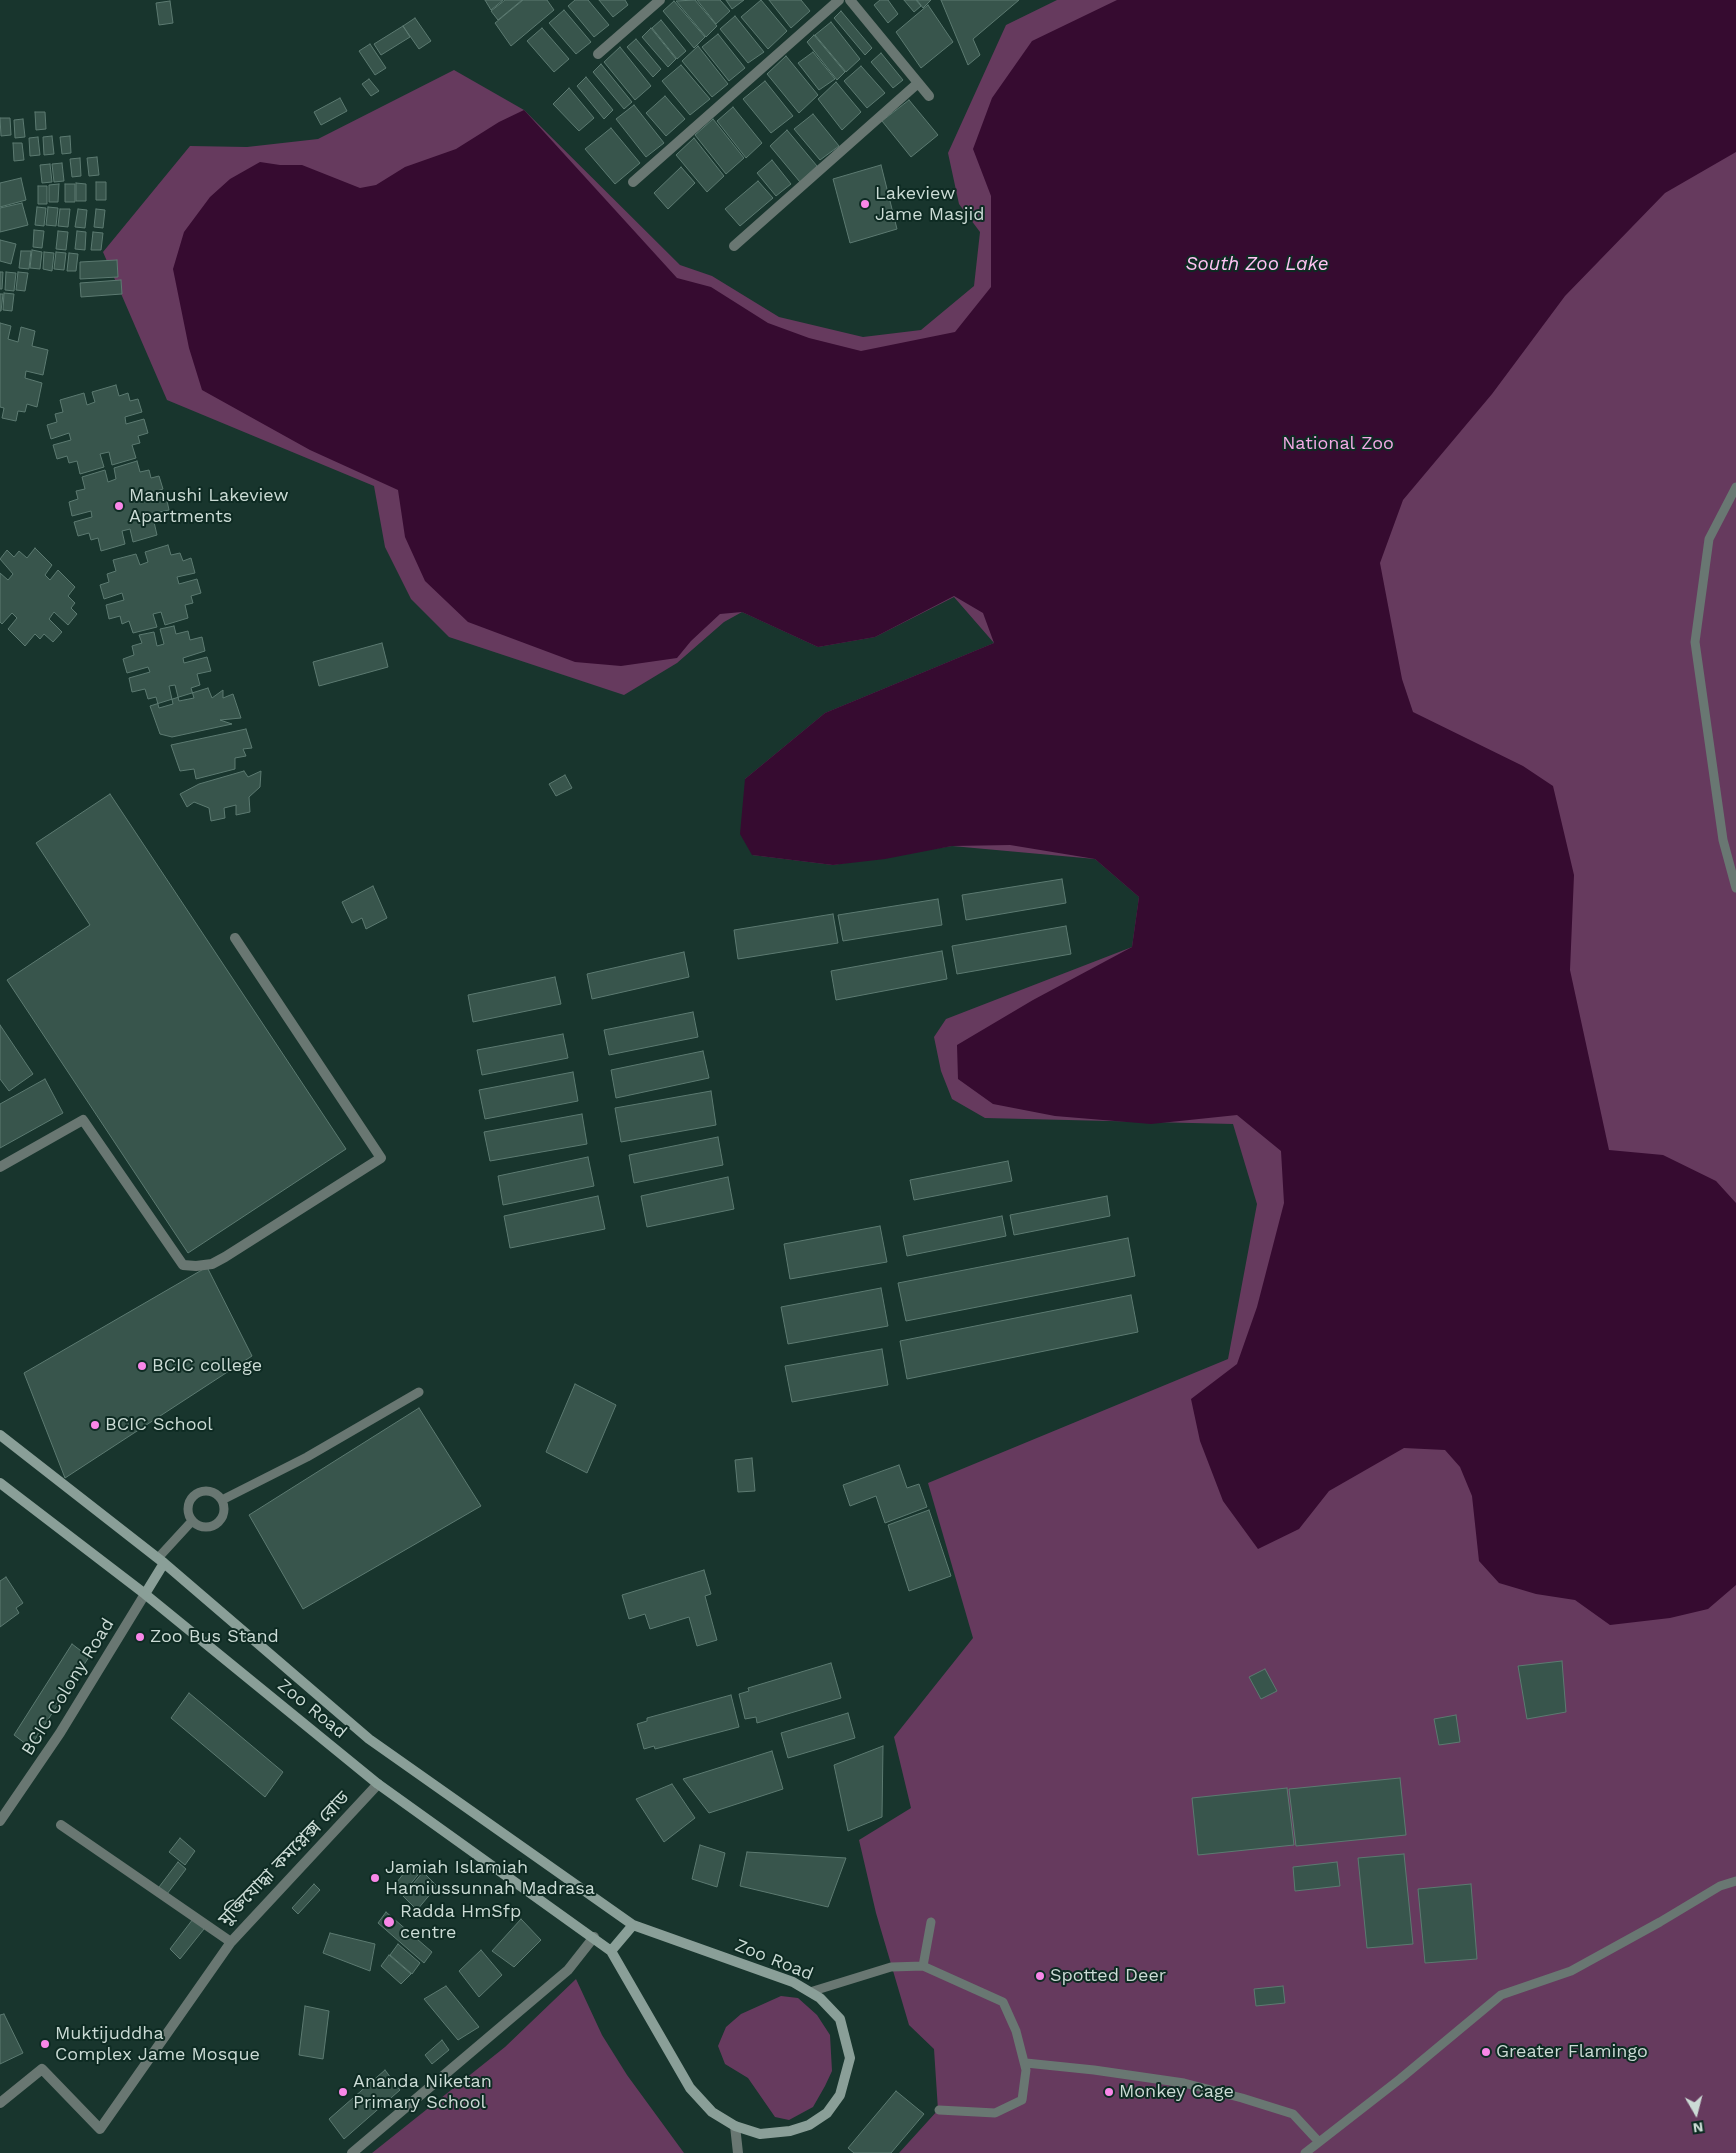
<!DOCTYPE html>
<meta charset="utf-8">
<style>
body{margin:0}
#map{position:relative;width:1736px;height:2153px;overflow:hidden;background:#18352d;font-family:"Work Sans",sans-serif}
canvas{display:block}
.north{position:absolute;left:1671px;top:2088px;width:50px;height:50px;-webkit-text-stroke:4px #0e2b23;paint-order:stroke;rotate:172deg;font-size:14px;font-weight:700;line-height:20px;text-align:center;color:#cbdbd5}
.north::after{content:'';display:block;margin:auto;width:18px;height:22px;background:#cbdbd5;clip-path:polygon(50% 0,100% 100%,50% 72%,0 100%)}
</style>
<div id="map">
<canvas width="1736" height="2153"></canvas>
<div class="north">N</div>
</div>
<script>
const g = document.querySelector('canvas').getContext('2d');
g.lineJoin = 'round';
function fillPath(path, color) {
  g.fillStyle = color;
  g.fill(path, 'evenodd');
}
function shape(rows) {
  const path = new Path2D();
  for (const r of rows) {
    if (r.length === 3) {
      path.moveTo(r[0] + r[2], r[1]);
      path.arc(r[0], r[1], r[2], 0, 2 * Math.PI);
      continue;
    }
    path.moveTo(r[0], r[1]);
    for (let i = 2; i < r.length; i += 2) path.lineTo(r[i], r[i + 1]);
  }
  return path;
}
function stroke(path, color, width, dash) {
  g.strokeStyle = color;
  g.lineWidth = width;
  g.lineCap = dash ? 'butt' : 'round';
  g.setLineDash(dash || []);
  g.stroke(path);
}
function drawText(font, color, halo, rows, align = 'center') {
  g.font = font + ' "Work Sans","Noto Sans Bengali",sans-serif';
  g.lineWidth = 4;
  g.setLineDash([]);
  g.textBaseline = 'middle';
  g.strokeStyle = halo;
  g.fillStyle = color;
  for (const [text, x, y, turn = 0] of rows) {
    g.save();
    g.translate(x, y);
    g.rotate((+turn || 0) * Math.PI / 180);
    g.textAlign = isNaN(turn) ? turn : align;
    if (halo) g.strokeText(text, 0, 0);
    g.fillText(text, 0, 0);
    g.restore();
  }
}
fillPath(shape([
 [1057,0,1736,0,1736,2153,899,2153,938,2110,934,2049,909,2025,876,1913,859,1840,911,1808,894,1737,973,1638,928,1483,1228,1359,1257,1204,1233,1124,985,1118,952,1099,941,1071,934,1037,946,1019,1132,947,1139,897,1095,859,952,846,833,865,752,855,745,779,825,713,994,643,954,597,875,637,818,647,742,612,724,622,677,663,624,695,449,637,411,599,385,547,374,486,167,400,103,252,190,146,247,147,318,139,454,70,524,110,680,265,712,276,779,317,863,337,921,330,974,286,980,232,959,204,948,153,1006,25],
 [576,1979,602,2035,627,2075,684,2153,372,2153,505,2047],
 [781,1996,798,1998,817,2015,830,2035,832,2071,825,2086,813,2107,789,2120,775,2117,748,2078,725,2064,718,2046,726,2027,741,2014]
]), '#663a5e');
fillPath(shape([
 [1117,0,1736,0,1736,152,1665,193,1565,296,1492,394,1403,500,1380,563,1402,679,1413,712,1523,766,1553,786,1574,875,1570,970,1609,1150,1663,1155,1716,1181,1736,1203,1736,1585,1708,1609,1670,1618,1610,1625,1575,1600,1536,1594,1499,1583,1479,1561,1472,1496,1460,1467,1445,1450,1404,1448,1329,1491,1299,1529,1258,1549,1223,1501,1200,1441,1191,1399,1237,1364,1257,1307,1284,1203,1281,1151,1237,1115,1151,1124,1055,1116,993,1104,958,1079,957,1045,1033,1000,1132,947,1139,897,1095,859,1010,845,952,846,885,859,833,865,752,855,740,834,745,779,825,713,994,643,983,613,954,596,875,637,818,647,742,612,720,614,691,641,677,658,621,666,575,662,468,622,425,581,405,537,398,490,310,450,202,390,189,348,173,269,184,232,210,197,230,179,260,162,280,165,302,165,360,188,376,185,405,167,456,149,499,122,524,110,677,278,711,287,768,323,809,338,861,351,955,332,991,287,991,196,973,149,992,98,1032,41]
]), '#360b30');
const building = shape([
 [485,0,503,0,491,10,485,0],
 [505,0,522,0,498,20,491,11,505,0],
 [523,0,547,0,554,10,511,46,495,23,523,0],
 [575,0,588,0,609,25,594,37,568,6,575,0],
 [599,0,625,0,628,5,613,17,599,0],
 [695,0,717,26,706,37,676,1,695,0],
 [697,0,720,0,730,11,716,24,697,0],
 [726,0,744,0,732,9,726,0],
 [761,0,787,31,768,49,741,17,761,0],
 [769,0,801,0,810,11,791,28,769,0],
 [880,0,888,0,898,14,888,23,874,5,880,0],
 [904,0,916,0,921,6,914,12,904,0],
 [917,0,931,0,923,8,917,0],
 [941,0,1019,0,973,39,980,55,968,65,941,0],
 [170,1,173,23,159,25,156,3,170,1],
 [674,1,705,37,694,48,663,11,674,1],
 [928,5,953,42,921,68,896,32,928,5],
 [564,10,591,42,576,54,549,23,564,10],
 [841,11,872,48,865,55,834,18,841,11],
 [735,16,764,52,748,63,720,29,735,16],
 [415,18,431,41,419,49,403,26,415,18],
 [661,20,686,51,677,59,652,28,661,20],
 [831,22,860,59,846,72,815,35,831,22],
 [403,26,410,37,381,55,374,44,403,26],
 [542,28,569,59,554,72,527,41,542,28],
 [651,28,676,59,668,67,642,37,651,28],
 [718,34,745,68,729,81,702,47,718,34],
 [814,35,845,72,837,80,807,42,814,35],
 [636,39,661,69,653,77,627,47,636,39],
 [370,44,386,68,375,75,359,51,370,44],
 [698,46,728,84,712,97,682,61,698,46],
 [620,47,651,86,635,100,604,62,620,47],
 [813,52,835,79,819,90,798,63,813,52],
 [881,53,903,80,893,88,871,62,881,53],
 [786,56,818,95,799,113,767,74,786,56],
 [601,64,632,102,624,109,593,72,601,64],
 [681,65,710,99,690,115,662,81,681,65],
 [861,66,885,93,867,108,844,81,861,66],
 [586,77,613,110,604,119,577,86,586,77],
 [369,79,379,91,371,96,362,84,369,79],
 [765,81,793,116,771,133,743,99,765,81],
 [836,82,861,112,842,130,818,99,836,82],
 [569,88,594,118,579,131,553,104,569,88],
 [665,96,685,119,666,136,646,113,665,96],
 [340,98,347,111,321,125,314,112,340,98],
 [909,100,938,135,911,157,882,121,909,100],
 [634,105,664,143,646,157,616,119,634,105],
 [733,107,762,143,746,158,717,121,733,107],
 [35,112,45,112,46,129,36,130,35,112],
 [813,114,839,146,820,160,794,129,813,114],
 [0,118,10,118,11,135,1,136,0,118],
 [23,119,25,137,15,138,14,120,23,119],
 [713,119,744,158,726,174,695,135,713,119],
 [611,128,640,163,615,184,585,149,611,128],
 [787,130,817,166,800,182,770,146,787,130],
 [52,136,54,154,44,155,43,137,52,136],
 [70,136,71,153,62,154,60,137,70,136],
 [38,137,40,155,30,156,29,138,38,137],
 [694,138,724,176,707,192,676,155,694,138],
 [13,143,22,143,24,160,14,161,13,143],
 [97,157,99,175,89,176,87,158,97,157],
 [80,158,81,176,72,177,70,159,80,158],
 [772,160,791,184,776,196,757,173,772,160],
 [62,163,64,181,54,182,52,164,62,163],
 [50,164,52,182,42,183,40,165,50,164],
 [881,165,897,229,850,243,833,179,881,165],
 [681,167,695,183,668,209,654,193,681,167],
 [21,178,26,200,0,207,0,183,21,178],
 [758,181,773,198,740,226,725,209,758,181],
 [96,182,106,182,106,200,96,200,96,182],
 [76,183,86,184,86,201,76,201,76,183],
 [59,184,58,202,49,202,49,185,59,184],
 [65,184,75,184,75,202,65,202,65,184],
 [38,186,47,186,47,204,38,204,38,186],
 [22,203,28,225,0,232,0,208,22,203],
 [37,207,46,208,44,226,35,225,37,207],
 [48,207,58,208,56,226,46,225,48,207],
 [60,209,70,209,68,227,58,226,60,209],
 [78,209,87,210,85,228,75,227,78,209],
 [96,209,105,210,103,228,94,227,96,209],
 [34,230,44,231,42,248,33,247,34,230],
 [58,231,68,232,66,250,56,249,58,231],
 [77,231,86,232,85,250,75,249,77,231],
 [93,232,103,233,101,250,91,250,93,232],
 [0,240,16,244,11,264,0,261,0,240],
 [32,250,42,252,40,269,30,268,32,250],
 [21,251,31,251,29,269,19,268,21,251],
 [44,252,54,253,52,271,43,269,44,252],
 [56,252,66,253,64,270,54,269,56,252],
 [69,253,78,254,76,271,67,271,69,253],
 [117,260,118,277,80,279,80,262,117,260],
 [0,272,3,272,2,289,0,289,0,272],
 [6,272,16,273,14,291,5,290,6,272],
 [18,272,28,273,25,291,16,290,18,272],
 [121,280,122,294,81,297,80,283,121,280],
 [4,293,14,294,12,311,3,310,4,293],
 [0,294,3,294,1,311,0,311,0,294],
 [0,323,11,326,8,339,18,342,21,327,35,331,32,346,48,350,43,375,26,371,25,378,42,383,37,407,27,404,25,412,18,411,16,421,2,418,4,408,0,407,0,323],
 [116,385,119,396,128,393,130,401,138,399,142,412,125,417,126,424,144,419,148,433,138,436,140,443,132,445,136,458,112,465,109,452,100,454,104,467,80,474,77,461,69,463,67,456,57,459,53,445,71,440,69,433,51,439,47,425,57,422,55,414,63,412,60,400,84,393,87,405,95,402,92,392,116,385],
 [137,461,140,472,149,470,151,478,159,476,163,489,146,495,148,501,166,496,169,510,160,512,162,520,154,522,157,535,133,542,130,529,122,531,125,544,101,551,98,538,91,540,89,533,78,536,74,522,92,517,91,511,72,516,69,502,78,499,76,491,85,489,82,477,105,470,108,482,116,479,114,468,137,461],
 [168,545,171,555,180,553,183,561,191,558,195,573,177,577,179,584,197,579,201,593,191,596,193,603,185,605,188,618,165,625,161,612,153,614,157,627,133,633,129,621,122,624,120,616,109,619,106,605,124,600,122,593,104,599,100,585,109,582,107,574,116,571,113,560,136,554,140,565,148,562,145,552,168,545],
 [35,548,52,565,45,575,50,580,58,570,75,587,68,596,75,603,71,608,77,614,68,625,54,612,49,619,62,632,53,642,44,634,40,639,35,634,25,646,8,629,17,618,12,613,2,624,0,622,0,573,8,580,13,574,0,559,7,550,14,557,19,551,27,558,35,548],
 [174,626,176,634,188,631,190,640,202,637,205,651,183,658,184,663,207,657,211,671,197,674,200,685,191,688,194,698,179,701,175,685,169,686,173,704,159,708,156,697,148,699,145,689,132,692,129,678,150,672,148,667,127,673,123,659,134,655,132,646,142,643,139,635,154,632,157,646,164,644,160,629,174,626],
 [382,643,388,667,319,686,313,662,382,643],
 [208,688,212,698,223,690,223,698,233,694,241,718,220,720,232,724,172,737,160,734,150,706,208,688],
 [246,729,252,748,243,749,246,756,235,758,235,769,196,779,194,769,180,771,171,745,246,729],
 [244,771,248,777,261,771,260,787,249,797,250,812,236,815,236,805,224,808,225,818,211,821,209,808,194,802,187,807,180,794,199,784,244,771],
 [565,775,572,788,556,796,549,784,565,775],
 [110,794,346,1149,188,1253,7,980,90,925,36,843,110,794],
 [1062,879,1066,903,966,920,962,895,1062,879],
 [373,886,387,918,366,929,362,918,352,923,342,902,373,886],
 [938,899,942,925,843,941,838,915,938,899],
 [833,914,838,943,738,959,734,930,833,914],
 [1066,926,1071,954,957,974,952,946,1066,926],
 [942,951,947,979,836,1000,831,971,942,951],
 [684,952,689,977,592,999,587,974,684,952],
 [555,977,561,1004,473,1022,468,995,555,977],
 [693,1012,698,1037,609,1055,604,1030,693,1012],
 [0,1025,33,1074,9,1091,0,1079,0,1025],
 [563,1034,568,1058,482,1075,477,1050,563,1034],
 [703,1051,709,1078,616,1098,611,1070,703,1051],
 [573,1072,578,1101,485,1119,479,1090,573,1072],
 [45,1079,63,1113,0,1148,0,1104,45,1079],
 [711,1091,716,1125,621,1142,615,1108,711,1091],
 [582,1114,587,1144,490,1161,484,1132,582,1114],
 [718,1137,723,1165,634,1183,629,1155,718,1137],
 [588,1157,594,1186,503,1205,498,1176,588,1157],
 [1008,1161,1012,1181,914,1200,910,1180,1008,1161],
 [728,1177,734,1209,647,1227,641,1196,728,1177],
 [598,1196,605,1229,510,1248,504,1216,598,1196],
 [1107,1196,1110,1216,1014,1235,1010,1215,1107,1196],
 [1002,1216,1006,1236,907,1256,903,1236,1002,1216],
 [880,1226,887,1262,790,1279,784,1244,880,1226],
 [1128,1238,1135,1276,906,1321,898,1283,1128,1238],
 [207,1267,252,1356,65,1478,24,1373,207,1267],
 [881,1288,888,1326,788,1344,781,1307,881,1288],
 [1131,1295,1138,1332,907,1379,900,1341,1131,1295],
 [882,1349,888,1385,792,1402,785,1366,882,1349],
 [575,1384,616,1405,587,1473,546,1452,575,1384],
 [419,1408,481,1506,303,1609,249,1515,419,1408],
 [752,1458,755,1491,738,1492,735,1460,752,1458],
 [899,1465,907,1488,919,1484,927,1507,885,1523,876,1496,850,1506,843,1485,899,1465],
 [929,1510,951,1576,909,1591,888,1525,929,1510],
 [704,1570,711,1594,705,1596,717,1640,697,1646,689,1617,650,1629,645,1614,629,1619,622,1595,704,1570],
 [6,1577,23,1603,16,1608,19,1613,0,1627,0,1581,6,1577],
 [72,1644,89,1657,30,1747,14,1735,72,1644],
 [1562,1661,1566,1712,1527,1719,1518,1666,1562,1661],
 [831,1663,841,1698,757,1723,756,1717,745,1719,739,1694,749,1691,748,1688,831,1663],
 [1265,1669,1277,1691,1261,1699,1249,1677,1265,1669],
 [189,1693,283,1772,265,1797,171,1718,189,1693],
 [731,1695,739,1727,655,1749,654,1746,644,1749,637,1724,647,1721,647,1718,731,1695],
 [848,1713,855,1738,788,1758,781,1733,848,1713],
 [1456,1715,1460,1742,1439,1745,1434,1719,1456,1715],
 [883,1746,882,1817,848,1831,834,1765,883,1746],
 [772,1751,783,1789,709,1813,683,1779,772,1751],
 [1400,1778,1406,1835,1296,1846,1289,1789,1400,1778],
 [672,1784,695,1818,664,1842,636,1799,672,1784],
 [1287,1788,1294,1845,1198,1855,1192,1798,1287,1788],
 [180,1838,195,1851,185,1865,169,1852,180,1838],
 [700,1845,725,1853,717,1887,692,1879,700,1845],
 [747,1852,846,1858,828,1907,740,1886,747,1852],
 [1404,1854,1413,1944,1367,1948,1358,1858,1404,1854],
 [178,1862,186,1869,167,1894,159,1887,178,1862],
 [1337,1862,1340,1886,1295,1891,1293,1867,1337,1862],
 [412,1863,421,1871,401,1896,393,1887,412,1863],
 [423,1872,437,1886,417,1910,403,1896,423,1872],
 [314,1884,320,1890,298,1914,292,1908,314,1884],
 [1471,1884,1477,1959,1425,1963,1418,1889,1471,1884],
 [386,1912,432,1952,424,1963,378,1923,386,1912],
 [193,1919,204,1929,180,1959,170,1949,193,1919],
 [521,1919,541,1940,514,1967,492,1951,521,1919],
 [330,1933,375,1944,370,1971,323,1953,330,1933],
 [398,1944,420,1963,412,1974,390,1955,398,1944],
 [481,1950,502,1975,479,1997,459,1971,481,1950],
 [389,1955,411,1974,401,1984,381,1966,389,1955],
 [446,1986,479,2027,458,2040,424,1999,446,1986],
 [1283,1986,1285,2003,1256,2006,1254,1989,1283,1986],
 [305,2006,329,2011,323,2059,299,2055,305,2006],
 [4,2014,23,2053,0,2064,0,2015,4,2014],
 [442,2040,449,2050,432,2064,425,2055,442,2040],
 [385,2070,400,2090,344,2139,329,2119,385,2070],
 [896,2091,924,2114,891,2153,854,2153,848,2148,896,2091]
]);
fillPath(building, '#38554c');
stroke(building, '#5c7a71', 1);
stroke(shape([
 [1736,487,1709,539,1695,642,1723,840,1736,888],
 [206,1509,18],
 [222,1500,307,1457,419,1392],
 [158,1558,192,1521],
 [931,1922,923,1966,1003,2002,1016,2031,1026,2070,1022,2100,995,2113,939,2110],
 [810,1992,891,1967,923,1966],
 [1026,2063,1094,2070,1184,2083,1242,2098,1293,2114,1319,2142],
 [1305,2153,1400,2079,1501,1995,1571,1971,1660,1922,1720,1886,1736,1881]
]), '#697772', 9);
stroke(shape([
 [850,0,929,96],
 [598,54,660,0],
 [633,182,839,0],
 [734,246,918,83],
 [0,1167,83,1120,183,1265,196,1266,212,1264,225,1257,381,1158,235,938],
 [0,1821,60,1733,145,1594],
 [61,1825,231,1942,378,1784],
 [0,2103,42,2069,100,2129,231,1942],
 [735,2126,738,2153],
 [352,2153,568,1970,594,1937]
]), '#697772', 10);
stroke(shape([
 [0,1435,164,1563,369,1739,633,1925,793,1982,820,1998,840,2019,850,2058,840,2095,827,2113,809,2125,790,2131,760,2134,735,2126,712,2112,690,2088,611,1951,378,1784,145,1594,0,1483],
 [145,1594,164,1563],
 [611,1951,633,1925]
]), '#8a9f98', 10);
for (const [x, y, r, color] of [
 [865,204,5,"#f987e8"],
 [119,506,5,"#f987e8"],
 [142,1366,5,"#f987e8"],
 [95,1425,5,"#f987e8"],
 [140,1637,5,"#f987e8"],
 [375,1878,5,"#f987e8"],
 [389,1922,6,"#f987e8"],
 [1040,1976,5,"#f987e8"],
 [45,2044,5,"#f987e8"],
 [1486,2052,5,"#f987e8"],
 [343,2092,5,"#f987e8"],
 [1109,2092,5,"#f987e8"]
]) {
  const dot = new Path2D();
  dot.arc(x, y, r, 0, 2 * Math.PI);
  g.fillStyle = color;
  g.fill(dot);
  stroke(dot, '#0e2b23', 2);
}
drawText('18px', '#cbdbd5', '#0e2b23', [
 ["Lakeview",875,194],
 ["Jame Masjid",875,215],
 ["Manushi Lakeview",129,496],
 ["Apartments",129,517],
 ["BCIC college",152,1366],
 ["BCIC School",105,1425],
 ["Zoo Bus Stand",150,1637],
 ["Jamiah Islamiah",385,1868],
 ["Hamiussunnah Madrasa",385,1889],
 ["Radda HmSfp",400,1912],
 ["centre",400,1933],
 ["Spotted Deer",1050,1976],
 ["Muktijuddha",55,2034],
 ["Complex Jame Mosque",55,2055],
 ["Greater Flamingo",1496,2052],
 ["Ananda Niketan",353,2082],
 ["Primary School",353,2103],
 ["Monkey Cage",1119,2092]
], 'left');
drawText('18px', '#f3aae6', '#0e2b23', [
 ["National Zoo",1338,444]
]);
drawText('18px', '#cbdbd5', '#0e2b23', [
 ["BCIC Colony Road",68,1687,-58],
 ["Zoo Road",312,1709,39],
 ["মুক্তিযোদ্ধা কমপ্লেক্স রোড",284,1859,-46],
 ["Zoo Road",774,1960,22]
]);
drawText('italic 19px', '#ffc3f3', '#0e2b23', [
 ["South Zoo Lake",1257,264]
]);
</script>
